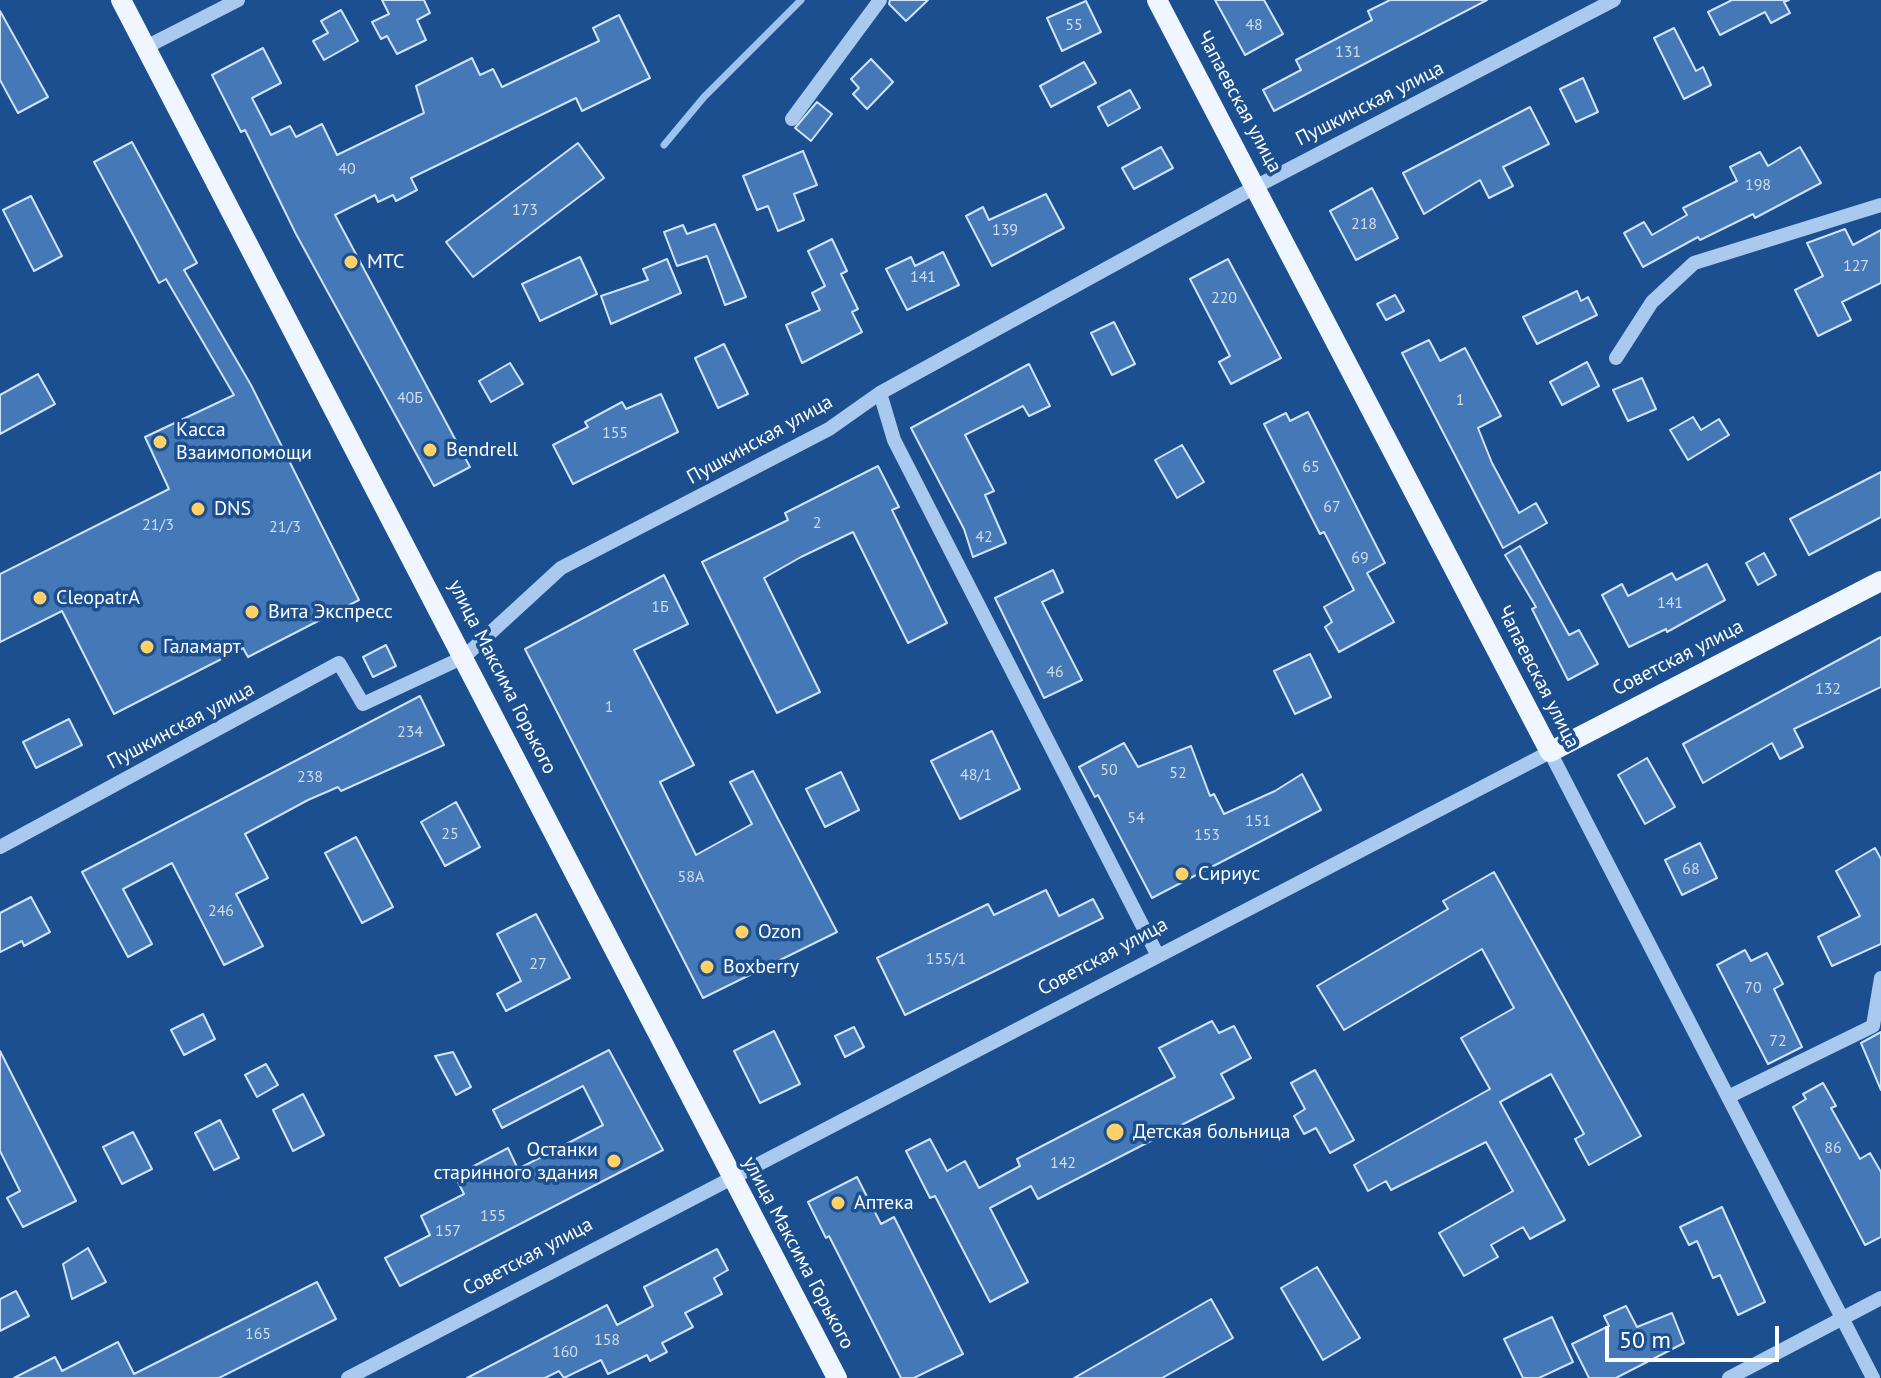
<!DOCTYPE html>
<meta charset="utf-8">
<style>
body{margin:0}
#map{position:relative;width:1881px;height:1378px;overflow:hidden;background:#1b4f8f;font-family:"PT Sans",sans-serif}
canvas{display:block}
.scale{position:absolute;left:1605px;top:1326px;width:174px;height:36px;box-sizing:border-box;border:4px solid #fff;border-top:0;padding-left:10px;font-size:24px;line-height:28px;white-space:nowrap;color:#fff;-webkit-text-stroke:6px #1b4f8f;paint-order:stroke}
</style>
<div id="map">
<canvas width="1881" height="1378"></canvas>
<div class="scale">50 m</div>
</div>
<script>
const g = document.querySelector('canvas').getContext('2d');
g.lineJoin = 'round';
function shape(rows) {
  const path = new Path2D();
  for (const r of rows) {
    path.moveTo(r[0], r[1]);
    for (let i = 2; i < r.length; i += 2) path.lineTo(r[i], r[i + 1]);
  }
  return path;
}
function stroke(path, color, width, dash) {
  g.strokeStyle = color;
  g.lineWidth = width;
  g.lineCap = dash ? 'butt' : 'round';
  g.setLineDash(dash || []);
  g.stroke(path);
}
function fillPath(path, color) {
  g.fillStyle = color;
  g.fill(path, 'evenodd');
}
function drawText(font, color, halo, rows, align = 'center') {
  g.font = font + ' "PT Sans",sans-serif';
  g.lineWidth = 7;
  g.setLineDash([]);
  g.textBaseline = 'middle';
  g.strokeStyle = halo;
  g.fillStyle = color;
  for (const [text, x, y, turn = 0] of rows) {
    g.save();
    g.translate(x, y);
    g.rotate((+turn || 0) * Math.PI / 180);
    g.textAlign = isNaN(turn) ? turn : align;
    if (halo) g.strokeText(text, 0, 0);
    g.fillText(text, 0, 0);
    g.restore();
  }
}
stroke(shape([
 [664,145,704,97,801,0]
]), '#9cc4f0', 7);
const building = shape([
 [382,0,424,0,430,13,417,20,426,40,397,54,387,36,381,39,372,22,389,14,382,0],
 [890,0,928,0,906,21,889,4,890,0],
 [1215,0,1264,0,1283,34,1245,55,1215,0],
 [1390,0,1487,0,1274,111,1263,90,1301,70,1296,60,1372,20,1368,11,1390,0],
 [1732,0,1789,0,1784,2,1790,13,1771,23,1765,12,1720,35,1708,12,1732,0],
 [1086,1,1101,32,1062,51,1047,18,1086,1],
 [341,10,358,41,324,60,313,41,328,33,321,21,341,10],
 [0,11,48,97,18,113,0,80,0,11],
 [619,15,650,78,582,111,576,98,411,178,417,190,396,201,393,195,378,202,375,195,335,215,470,467,434,486,296,234,245,130,241,132,212,75,263,48,281,83,252,98,271,135,290,126,296,137,322,124,337,155,424,113,416,86,472,58,480,75,493,69,502,87,599,41,593,28,619,15],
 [1674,28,1696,71,1703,67,1711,85,1684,99,1654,38,1674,28],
 [871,59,893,82,867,109,853,94,859,88,851,79,871,59],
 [1084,62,1096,83,1051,107,1040,86,1084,62],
 [1583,78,1598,112,1576,122,1560,89,1583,78],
 [1130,90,1140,108,1108,126,1098,107,1130,90],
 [817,102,832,114,811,141,795,128,817,102],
 [1530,107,1549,144,1503,167,1513,186,1489,198,1480,180,1424,214,1403,173,1530,107],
 [132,142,197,263,184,270,251,385,359,600,248,657,243,648,114,714,62,611,0,642,0,574,169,489,145,437,234,395,166,279,159,283,94,162,132,142],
 [578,143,604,178,473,277,446,242,578,143],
 [1161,147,1173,168,1134,189,1122,168,1161,147],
 [1800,147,1821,183,1755,218,1753,214,1700,240,1698,237,1643,267,1624,233,1644,222,1652,235,1687,215,1683,208,1737,181,1730,167,1760,152,1768,166,1800,147],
 [803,151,817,185,794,194,804,220,778,231,768,206,757,210,743,176,803,151],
 [1372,188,1398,238,1356,260,1330,211,1372,188],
 [1046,194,1064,228,992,266,966,216,983,207,989,220,1046,194],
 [31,196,62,256,34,271,3,210,31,196],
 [715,224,746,297,725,305,707,256,677,266,664,232,683,225,687,234,715,224],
 [1845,229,1853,245,1881,230,1881,283,1842,302,1851,320,1818,336,1795,290,1823,276,1807,243,1845,229],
 [832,239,847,271,841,274,858,309,852,312,862,332,802,363,786,325,820,310,812,293,825,286,808,251,832,239],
 [943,252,959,285,907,310,886,269,911,257,915,266,943,252],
 [580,257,597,294,540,321,522,284,580,257],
 [667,259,681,293,611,324,601,296,648,280,643,269,667,259],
 [1228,259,1281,358,1231,384,1219,362,1230,356,1190,279,1228,259],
 [1577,291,1581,301,1588,297,1597,315,1537,344,1523,317,1577,291],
 [1395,295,1404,311,1386,320,1377,304,1395,295],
 [1114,322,1135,364,1112,375,1091,333,1114,322],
 [1429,340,1440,361,1465,348,1501,416,1478,428,1492,463,1519,513,1536,503,1547,523,1503,548,1402,353,1429,340],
 [724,344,748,394,718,408,695,358,724,344],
 [1587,362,1599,386,1562,405,1550,382,1587,362],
 [510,363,523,384,491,402,479,381,510,363],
 [1029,364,1050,406,1029,416,1023,406,965,435,994,491,985,495,1006,543,973,557,964,529,911,428,1029,364],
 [38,374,55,404,0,434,0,395,38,374],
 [1642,378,1656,409,1628,421,1613,390,1642,378],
 [661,394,678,432,573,484,553,445,588,427,585,422,622,402,626,409,661,394],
 [1308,412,1385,563,1367,573,1394,622,1339,652,1325,627,1332,622,1324,607,1354,590,1324,532,1320,534,1264,424,1286,413,1290,421,1308,412],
 [1693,417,1701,430,1719,419,1729,435,1688,460,1670,430,1693,417],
 [1182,445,1204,482,1177,498,1155,460,1182,445],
 [878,466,899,507,892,510,947,623,908,643,853,532,801,557,764,578,820,692,777,713,702,562,788,520,785,513,878,466],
 [1881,472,1881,517,1809,555,1790,519,1881,472],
 [1520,546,1569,635,1579,630,1598,664,1568,680,1532,609,1536,607,1505,555,1520,546],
 [1764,553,1776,575,1758,585,1746,563,1764,553],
 [1707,564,1725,600,1667,632,1666,629,1629,647,1602,595,1622,584,1628,596,1672,573,1676,580,1707,564],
 [1053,570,1063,592,1042,602,1082,680,1044,698,995,598,1053,570],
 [664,575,688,624,634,650,694,765,660,782,696,855,752,824,730,782,753,771,837,932,703,998,525,649,664,575],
 [1881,637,1881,687,1794,729,1803,747,1780,759,1772,743,1703,783,1683,744,1881,637],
 [386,645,396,666,373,677,363,657,386,645],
 [1310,654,1331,697,1295,714,1274,671,1310,654],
 [420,696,444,745,341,791,338,787,308,800,245,834,268,878,236,894,263,946,224,965,172,863,123,889,152,944,128,957,82,872,420,696],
 [69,719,82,745,36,768,23,742,69,719],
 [992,731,1020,789,960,819,931,761,992,731],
 [1124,743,1138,767,1191,746,1210,796,1214,794,1224,814,1275,791,1302,774,1321,810,1152,898,1098,795,1095,797,1079,767,1124,743],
 [1647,758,1675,807,1645,824,1618,775,1647,758],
 [841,772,859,810,825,827,806,789,841,772],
 [456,802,480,847,445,866,421,822,456,802],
 [356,837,393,907,362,923,325,853,356,837],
 [1700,843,1717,878,1682,895,1665,860,1700,843],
 [1875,848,1881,859,1881,944,1832,966,1818,937,1860,916,1836,871,1875,848],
 [1494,872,1641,1136,1589,1165,1575,1139,1584,1134,1551,1074,1500,1102,1565,1220,1530,1239,1523,1227,1491,1245,1498,1257,1464,1276,1439,1233,1513,1191,1486,1142,1391,1190,1386,1181,1368,1191,1354,1165,1490,1089,1461,1038,1514,1008,1482,949,1344,1030,1317,986,1448,909,1443,901,1494,872],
 [1046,890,1059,916,1093,899,1103,918,905,1015,877,958,988,904,994,915,1046,890],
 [31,897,50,932,24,946,22,941,0,952,0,913,31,897],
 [536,914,570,978,506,1011,497,994,521,981,497,934,536,914],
 [1745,950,1751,961,1767,953,1783,984,1774,989,1802,1047,1768,1064,1717,965,1745,950],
 [203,1014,215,1039,184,1055,171,1030,203,1014],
 [1212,1021,1219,1033,1234,1026,1251,1058,1221,1074,1234,1098,1038,1199,1031,1186,990,1208,1028,1282,990,1302,935,1196,930,1198,906,1151,930,1139,947,1171,965,1161,979,1188,1020,1166,1017,1159,1175,1077,1159,1048,1212,1021],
 [854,1027,864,1047,845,1057,835,1036,854,1027],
 [774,1031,800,1084,760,1103,734,1051,774,1031],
 [1881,1032,1881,1090,1861,1043,1881,1032],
 [609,1050,663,1150,400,1286,385,1258,430,1235,421,1216,464,1194,455,1176,508,1148,518,1169,603,1125,583,1086,502,1128,493,1110,609,1050],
 [0,1051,76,1201,23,1227,7,1198,20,1191,0,1151,0,1051],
 [453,1052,471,1087,456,1095,435,1056,453,1052],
 [266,1064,278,1085,257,1097,245,1075,266,1064],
 [1315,1070,1354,1140,1330,1153,1316,1128,1304,1134,1294,1116,1305,1109,1291,1083,1315,1070],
 [1823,1083,1836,1106,1831,1108,1860,1159,1870,1153,1881,1172,1881,1237,1865,1245,1793,1107,1806,1099,1803,1094,1823,1083],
 [303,1094,324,1135,293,1151,273,1110,303,1094],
 [220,1120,239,1158,214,1170,195,1133,220,1120],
 [133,1132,152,1169,122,1184,103,1147,133,1132],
 [857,1177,881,1224,894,1217,963,1354,914,1378,901,1378,829,1236,826,1238,808,1202,857,1177],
 [1722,1207,1765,1302,1738,1315,1720,1275,1713,1278,1697,1241,1689,1245,1680,1227,1722,1207],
 [88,1248,106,1282,72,1299,63,1264,88,1248],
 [717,1249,728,1270,714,1278,722,1294,685,1313,693,1327,662,1343,667,1352,650,1361,647,1355,608,1374,601,1360,564,1378,559,1371,545,1378,467,1378,607,1305,617,1325,653,1306,644,1287,717,1249],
 [1317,1267,1360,1338,1323,1360,1281,1288,1317,1267],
 [317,1282,336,1319,219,1378,14,1378,55,1357,62,1371,118,1342,134,1374,317,1282],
 [16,1291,29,1316,0,1331,0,1299,16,1291],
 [1211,1299,1233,1338,1162,1378,1074,1378,1211,1299],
 [1626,1306,1637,1327,1672,1313,1684,1343,1616,1378,1589,1378,1572,1344,1609,1326,1604,1316,1626,1306],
 [1552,1317,1573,1362,1539,1378,1523,1378,1504,1339,1552,1317]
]);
fillPath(building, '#4478b7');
stroke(building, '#cfe3fa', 2);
stroke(shape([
 [146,47,238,0],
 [792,119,880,0],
 [1616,358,1652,302,1694,263,1881,205],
 [880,393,894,440,1158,956],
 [0,847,339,663,363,704,464,657,561,568,829,429,880,393,1257,186,1614,0],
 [1728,1097,1873,1026,1881,978],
 [348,1378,1550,752,1873,1378],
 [1729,1378,1881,1298]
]), '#a9c9ee', 14);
stroke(shape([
 [121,0,837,1378],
 [1157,0,1550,752,1881,581]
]), '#f0f6ff', 20);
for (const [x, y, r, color] of [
 [351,262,8,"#ffd166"],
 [160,442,8,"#ffd166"],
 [430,450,8,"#ffd166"],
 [198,509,8,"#ffd166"],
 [40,598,8,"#ffd166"],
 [252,612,8,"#ffd166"],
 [147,647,8,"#ffd166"],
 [1182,874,8,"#ffd166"],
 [742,932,8,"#ffd166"],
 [707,967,8,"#ffd166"],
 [1115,1132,10,"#ffd166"],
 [614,1161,8,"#ffd166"],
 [838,1203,8,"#ffd166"]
]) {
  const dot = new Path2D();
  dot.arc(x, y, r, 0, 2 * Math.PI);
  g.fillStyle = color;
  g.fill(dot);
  stroke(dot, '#1b4f8f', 3);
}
drawText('16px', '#d0dded', null, [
 ["55",1074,25],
 ["48",1254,25],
 ["131",1348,52],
 ["40",347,169],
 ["198",1758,185],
 ["173",525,210],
 ["218",1364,224],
 ["139",1005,230],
 ["127",1856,266],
 ["141",923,277],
 ["220",1224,298],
 ["40Б",410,398],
 ["1",1460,400],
 ["155",615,433],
 ["65",1311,467],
 ["67",1332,507],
 ["2",817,523],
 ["21/3",158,525],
 ["21/3",285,527],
 ["42",984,537],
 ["69",1360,558],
 ["141",1670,603],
 ["1Б",660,607],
 ["46",1055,672],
 ["132",1828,689],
 ["1",609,707],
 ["234",410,732],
 ["50",1109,770],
 ["52",1178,773],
 ["48/1",976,775],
 ["238",310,777],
 ["54",1136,818],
 ["151",1258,821],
 ["25",450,834],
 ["153",1207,835],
 ["68",1691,869],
 ["58А",691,877],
 ["246",221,911],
 ["155/1",946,959],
 ["27",538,964],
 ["70",1753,988],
 ["72",1778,1041],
 ["86",1833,1148],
 ["142",1063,1163],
 ["155",493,1216],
 ["157",448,1231],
 ["165",258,1334],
 ["158",607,1340],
 ["160",565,1352]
]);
drawText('20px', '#fff', '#1b4f8f', [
 ["Чапаевская улица",1239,102,62],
 ["Пушкинская улица",1370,104,-27],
 ["Пушкинская улица",760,440,-29],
 ["Советская улица",1678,658,-27],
 ["улица Максима Горького",502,677,63],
 ["Чапаевская улица",1538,677,63],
 ["Пушкинская улица",181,726,-28],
 ["Советская улица",1103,957,-28],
 ["улица Максима Горького",798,1253,62],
 ["Советская улица",528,1257,-28]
]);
drawText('20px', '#fff', '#1b4f8f', [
 ["МТС",367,262],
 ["Касса",176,430],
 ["Взаимопомощи",176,453],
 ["Bendrell",446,450],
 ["DNS",214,509],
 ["CleopatrA",56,598],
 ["Вита Экспресс",268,612],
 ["Галамарт",163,647],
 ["Сириус",1198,874],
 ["Ozon",758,932],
 ["Boxberry",723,967],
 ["Детская больница",1133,1132],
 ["Останки",598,1150,"right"],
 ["старинного здания",598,1173,"right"],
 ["Аптека",854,1203]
], 'left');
</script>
